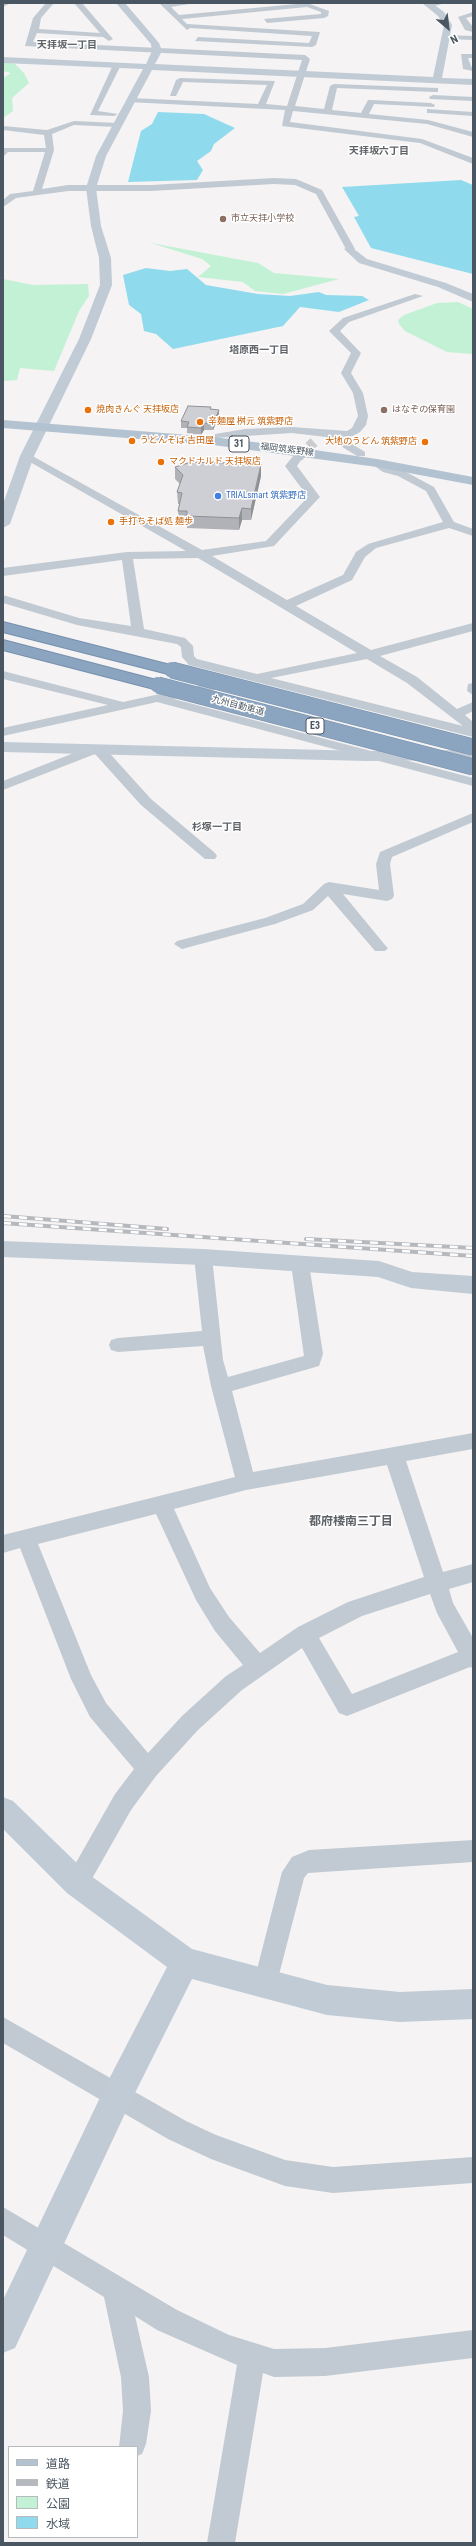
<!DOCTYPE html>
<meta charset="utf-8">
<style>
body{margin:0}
#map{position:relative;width:476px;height:2546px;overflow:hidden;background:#f5f3f3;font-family:"Roboto Condensed","Noto Sans JP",sans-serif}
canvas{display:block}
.frame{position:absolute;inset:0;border:4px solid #4a5661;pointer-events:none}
.legend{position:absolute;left:8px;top:2446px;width:130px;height:92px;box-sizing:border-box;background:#fff;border:1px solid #b7bbc0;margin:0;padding:5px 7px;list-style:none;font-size:12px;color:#4a5661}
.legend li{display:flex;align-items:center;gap:8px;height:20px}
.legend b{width:20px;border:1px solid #b7bbc0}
.north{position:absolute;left:428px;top:8px;width:40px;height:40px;-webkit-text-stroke:3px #fff;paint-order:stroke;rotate:152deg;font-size:11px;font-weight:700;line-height:16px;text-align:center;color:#4a5661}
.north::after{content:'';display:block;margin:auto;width:14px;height:18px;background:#4a5661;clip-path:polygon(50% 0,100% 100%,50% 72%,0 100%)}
</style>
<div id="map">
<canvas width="476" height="2546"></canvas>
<div class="frame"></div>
<ul class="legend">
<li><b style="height:5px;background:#b3c2d1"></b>道路</li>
<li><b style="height:5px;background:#b5b8bd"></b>鉄道</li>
<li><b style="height:11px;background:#c3f1d5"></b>公園</li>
<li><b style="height:11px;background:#90daee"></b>水域</li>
</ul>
<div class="north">N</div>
</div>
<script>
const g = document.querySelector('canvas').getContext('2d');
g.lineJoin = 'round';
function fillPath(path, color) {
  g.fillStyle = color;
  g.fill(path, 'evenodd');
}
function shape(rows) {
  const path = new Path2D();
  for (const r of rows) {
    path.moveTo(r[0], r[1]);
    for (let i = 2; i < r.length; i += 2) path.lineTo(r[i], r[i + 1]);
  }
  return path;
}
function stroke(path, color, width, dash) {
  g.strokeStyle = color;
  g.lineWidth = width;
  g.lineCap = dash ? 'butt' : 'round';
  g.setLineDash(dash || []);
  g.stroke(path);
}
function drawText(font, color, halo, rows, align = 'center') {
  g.font = font + ' "Roboto Condensed","Noto Sans JP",sans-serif';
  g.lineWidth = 3;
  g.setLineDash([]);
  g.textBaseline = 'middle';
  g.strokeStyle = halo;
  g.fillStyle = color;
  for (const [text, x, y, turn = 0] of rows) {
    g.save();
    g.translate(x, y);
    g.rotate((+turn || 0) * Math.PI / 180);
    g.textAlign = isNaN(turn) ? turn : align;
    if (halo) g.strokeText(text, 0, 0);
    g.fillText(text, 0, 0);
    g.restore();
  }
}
fillPath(shape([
 [3,62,15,64,24,73,29,83,12,98,13,111,3,118,3,78,11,73,3,71],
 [151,243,258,263,274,273,339,279,283,294,255,291,243,282,198,277,211,266,202,259],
 [3,279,33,285,88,284,89,296,79,311,54,371,20,368,17,380,3,381],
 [458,302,473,309,473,354,447,352,405,331,399,324,398,320,404,315,437,303]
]), '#c3f1d5');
fillPath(shape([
 [158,112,204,114,235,128,214,144,211,151,197,161,203,170,197,180,128,182,141,131,152,124],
 [461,180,473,185,473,274,371,248,354,217,359,216,342,187],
 [146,268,170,271,187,269,206,285,258,294,290,296,319,292,326,295,362,296,369,300,339,312,300,307,283,326,173,349,156,334,144,331,141,314,129,305,123,275]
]), '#90daee');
stroke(shape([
 [298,457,314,442]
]), '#caccce', 10, [10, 5]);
const highway = shape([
 [3,622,178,667,180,670,172,675,3,632,3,622],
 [3,640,164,682,166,685,158,690,3,650,3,640]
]);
stroke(highway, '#7690ad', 2);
fillPath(shape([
 [3,3,11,3,3,7,3,3],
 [46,3,54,3,41,18,39,29,100,33,74,3,82,3,113,39,109,41,103,37,37,33,33,42,305,55,310,59,295,106,324,109,330,86,334,84,438,88,438,92,435,92,337,88,332,110,361,113,368,100,371,100,431,103,435,105,434,107,374,104,369,114,428,120,473,132,473,137,427,124,293,111,290,122,422,139,473,158,473,164,420,143,282,126,285,110,128,102,128,98,131,98,258,104,267,85,183,82,176,96,170,96,176,80,180,78,275,81,266,104,287,106,302,60,25,46,33,18,46,3],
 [159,3,195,3,171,7,179,15,307,3,329,11,328,16,324,18,267,23,264,19,321,14,321,12,307,7,182,19,187,24,320,32,316,45,312,47,195,41,198,37,309,43,312,36,190,28,187,30,159,3],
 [430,3,446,3,430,7,426,5,430,3],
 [473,12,473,16,466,18,473,27,473,32,465,30,458,17,473,12],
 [444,35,473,36,473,40,447,39,444,35],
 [461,54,473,54,473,58,468,58,473,71,463,69,461,54],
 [117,63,121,65,98,111,118,114,114,116,90,115,113,65,117,63],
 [433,95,473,97,473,101,430,99,429,97,433,95],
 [427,109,473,112,473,116,430,113,427,113,427,109],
 [74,121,117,123,121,125,117,127,74,125,52,134,54,150,42,189,68,185,151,185,274,178,296,179,322,190,355,249,347,251,316,194,295,185,274,184,151,191,68,191,16,198,3,207,3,200,10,194,33,191,45,152,8,152,3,157,3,148,46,148,44,135,3,130,3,126,47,130,74,121],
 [415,294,423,296,349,322,340,331,361,353,351,373,363,393,368,416,366,425,360,432,353,436,341,437,365,452,365,456,357,456,326,437,292,433,215,438,215,434,245,429,292,427,347,431,352,428,358,416,353,393,341,373,351,353,329,331,343,318,415,294],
 [27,453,202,550,266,541,308,497,285,466,294,455,302,455,303,457,297,466,320,497,318,499,274,546,212,556,287,600,343,575,356,552,368,544,443,522,426,491,398,476,383,472,373,465,373,461,381,461,391,468,406,472,434,487,454,522,473,529,473,536,449,528,376,548,365,557,352,580,296,606,371,650,473,623,473,631,380,656,417,677,457,709,473,702,473,711,465,715,473,722,473,737,189,665,182,657,181,647,177,644,77,625,3,603,3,595,79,618,131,626,122,560,3,576,3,568,127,552,186,551,23,458,22,456,27,453],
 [198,558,357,653,257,674,197,659,194,656,193,646,185,638,144,629,133,559,198,558],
 [367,659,407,683,463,726,271,678,367,659],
 [3,671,123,702,233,678,239,682,238,685,174,699,473,778,473,786,157,702,3,736,3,728,108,705,3,679,3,671],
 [473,683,473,695,467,691,468,684,473,683],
 [99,746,104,747,151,799,215,853,217,856,215,859,205,859,141,805,95,754,3,790,3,781,89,747,99,746],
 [473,813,473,822,392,857,390,864,394,896,392,899,387,901,343,894,385,945,388,948,385,951,375,951,328,896,313,910,275,924,182,949,174,944,177,941,265,918,303,904,324,884,329,882,379,890,376,864,380,852,473,813],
 [203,1250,209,1252,212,1257,223,1360,228,1377,304,1356,291,1264,294,1259,300,1257,306,1259,309,1264,323,1354,319,1366,232,1391,253,1472,473,1433,473,1449,406,1461,443,1572,473,1564,473,1582,449,1589,453,1603,473,1638,473,1668,470,1667,347,1716,339,1713,302,1648,242,1690,198,1730,156,1776,131,1810,85,1891,77,1895,69,1891,65,1883,69,1875,115,1794,134,1769,90,1717,71,1679,20,1548,3,1553,3,1535,235,1477,211,1386,203,1346,118,1352,111,1350,109,1345,111,1340,118,1338,202,1331,194,1257,197,1252,203,1250],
 [387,1465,424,1577,348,1602,298,1627,260,1653,229,1617,210,1588,174,1509,246,1490,387,1465],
 [156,1514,196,1600,215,1631,243,1665,226,1676,182,1716,148,1753,106,1703,91,1675,38,1544,156,1514],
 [430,1594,437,1613,458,1652,352,1694,319,1638,362,1616,430,1594],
 [473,1840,473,1862,308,1873,304,1878,274,1994,265,1997,256,1994,253,1985,282,1872,292,1857,309,1850,473,1840],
 [3,2017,186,2121,216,2135,285,2160,333,2167,473,2157,473,2183,333,2193,285,2186,211,2159,168,2139,3,2043,3,2017],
 [3,2207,177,2310,229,2335,274,2349,325,2348,473,2330,473,2358,325,2376,274,2377,263,2373,235,2543,207,2543,237,2365,157,2330,135,2316,149,2377,151,2411,146,2444,142,2454,137,2456,137,2447,119,2447,123,2411,121,2377,104,2297,3,2235,3,2207]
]), '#c1cad2');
fillPath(shape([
 [116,3,125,3,159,43,162,51,155,64,433,77,444,25,438,16,422,3,432,3,444,12,452,25,442,78,473,79,473,85,152,70,106,156,96,188,101,226,111,258,112,285,91,339,34,456,10,524,3,528,3,504,20,456,79,339,100,285,99,258,91,226,86,188,96,156,143,69,3,63,3,57,146,64,152,51,151,44,116,3],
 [350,246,367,259,446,283,473,294,473,302,438,287,359,263,344,249,350,246],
 [3,742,367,751,473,750,473,760,367,761,3,752,3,742],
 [3,1241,203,1249,379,1261,412,1272,473,1276,473,1294,411,1288,378,1277,203,1265,3,1257,3,1241],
 [3,1797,13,1801,87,1873,192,1949,327,1985,400,1992,473,1989,473,2019,400,2022,327,2015,192,1979,129,2105,15,2348,3,2353,3,2300,107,2083,167,1967,67,1893,3,1829,3,1797]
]), '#c1cbd6');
fillPath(shape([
 [3,420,213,437,294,447,377,459,473,477,473,485,377,467,213,445,3,428,3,420]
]), '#b3c2d1');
fillPath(highway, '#8ba5c1');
const rail = shape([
 [3,1216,167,1229],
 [3,1223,473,1256],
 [306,1239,473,1248]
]);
stroke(rail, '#b5b8bd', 4);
stroke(rail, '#fff', 2.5, [8]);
const highwayBridge = shape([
 [172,670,473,747],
 [158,685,473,767]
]);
stroke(highwayBridge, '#7690ad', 17, []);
stroke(highwayBridge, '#8ba5c1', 16);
fillPath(shape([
 [211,409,219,416,213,430,204,430,201,435,187,433,187,428,181,428,181,421],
 [261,464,261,476,251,520,242,520,239,530,187,528,187,523,179,523,178,511,180,504,178,504,177,492,180,484,175,479,175,467]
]), '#b0b2b7');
fillPath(shape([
 [219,410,219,416,213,430,213,424],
 [204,423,204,430,201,435,201,428],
 [261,464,261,476,251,520,251,509],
 [242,508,242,520,239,530,239,518]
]), '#909195');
const building = shape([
 [188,406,211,407,210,409,219,410,213,424,204,423,201,428,187,427,189,422,181,421,188,406],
 [191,462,261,464,251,509,242,508,239,518,187,516,187,511,178,511,182,493,177,492,183,475,175,467,191,462]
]);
fillPath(building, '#cdcfd5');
stroke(building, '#909195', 1);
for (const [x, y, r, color] of [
 [223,219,4,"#8d6e63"],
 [88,410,4,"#e8710a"],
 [384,410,4,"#8d6e63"],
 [200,422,4,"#e8710a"],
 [132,441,4,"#e8710a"],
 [425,442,4,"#e8710a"],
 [161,462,4,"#e8710a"],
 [218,496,4,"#3f7fe0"],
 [111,522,4,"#e8710a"]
]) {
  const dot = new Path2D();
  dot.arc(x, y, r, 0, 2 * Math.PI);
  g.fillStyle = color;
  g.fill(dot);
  stroke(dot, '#fff', 1.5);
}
drawText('9px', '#785e54', '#fff', [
 ["市立天拝小学校",231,219],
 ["はなぞの保育園",392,410]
], 'left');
drawText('9px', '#c56008', '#fff', [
 ["焼肉きんぐ 天拝坂店",96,410],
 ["辛麺屋 桝元 筑紫野店",208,422],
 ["うどんそば 吉田屋",140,441],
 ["大地のうどん 筑紫野店",417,442,"right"],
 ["マクドナルド 天拝坂店",169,462],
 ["手打ちそば処 麺歩",119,522]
], 'left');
drawText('9px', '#4a5661', '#fff', [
 ["福岡筑紫野線",287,450,7],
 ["九州自動車道",238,706,15]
]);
drawText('9px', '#366cbe', '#fff', [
 ["TRIALsmart 筑紫野店",226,496]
], 'left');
drawText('bold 10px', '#5f6368', '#fff', [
 ["天拝坂一丁目",67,45],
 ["天拝坂六丁目",379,151],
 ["塔原西一丁目",259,350],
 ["杉塚一丁目",217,827]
]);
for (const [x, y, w] of [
 [239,444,20],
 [315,726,18]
]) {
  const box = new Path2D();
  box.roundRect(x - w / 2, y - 8, w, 16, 3);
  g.fillStyle = '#fff';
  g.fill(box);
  stroke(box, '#4a5661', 1);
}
drawText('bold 10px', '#4a5661', null, [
 ["31",239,444],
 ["E3",315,726]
]);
drawText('bold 12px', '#5f6368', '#fff', [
 ["都府楼南三丁目",351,1522]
]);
</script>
